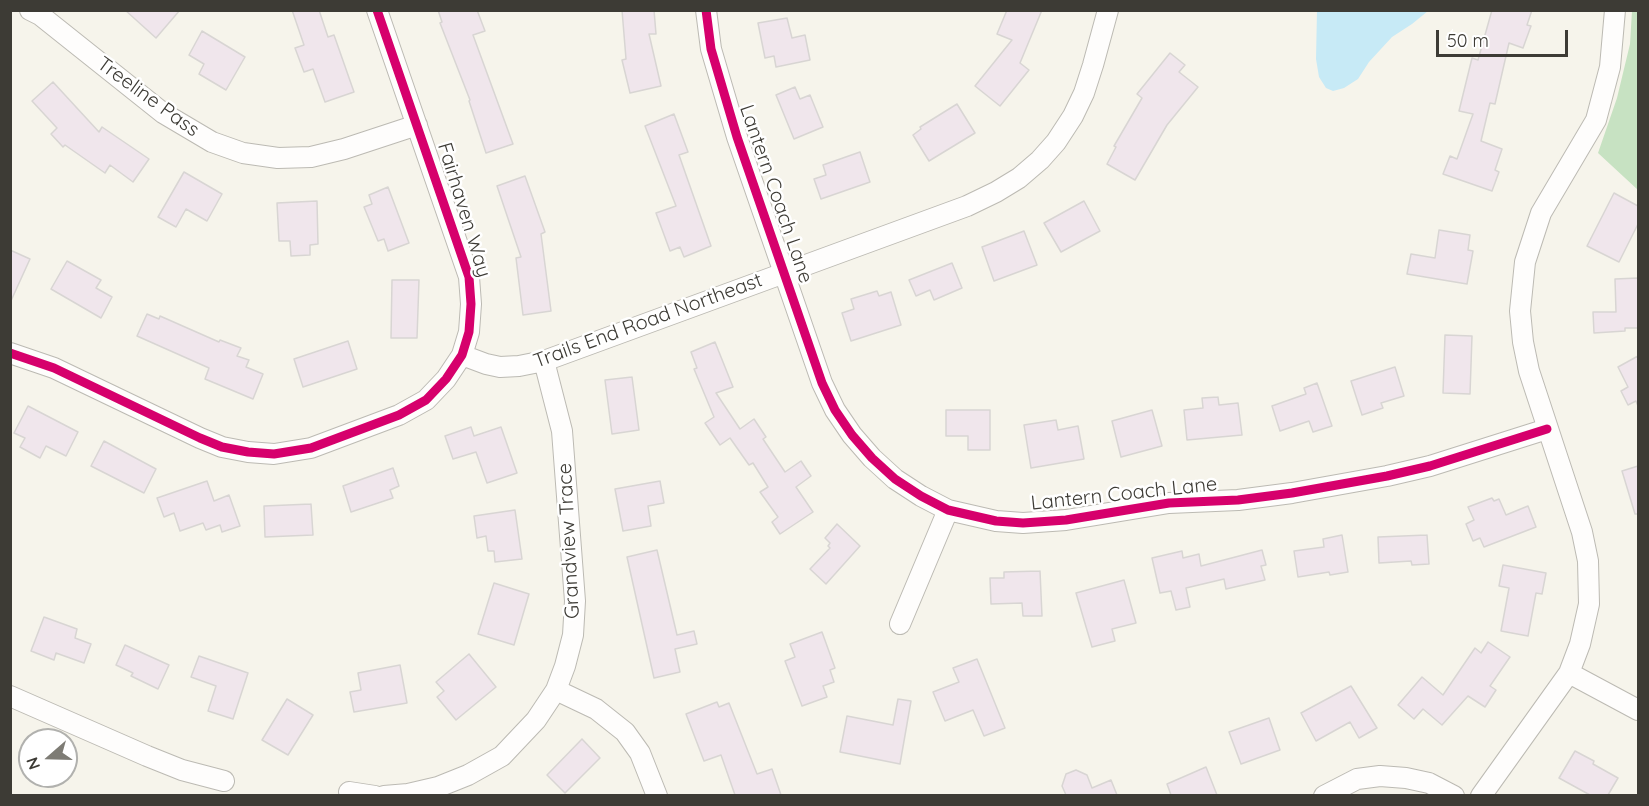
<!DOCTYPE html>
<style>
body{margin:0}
#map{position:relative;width:1649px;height:806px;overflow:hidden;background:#f6f4eb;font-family:Quicksand,sans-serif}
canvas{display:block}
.frame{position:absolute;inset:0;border:12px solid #3d3b35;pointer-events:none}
.north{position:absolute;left:18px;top:728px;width:60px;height:60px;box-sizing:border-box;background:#fff;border:2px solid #b1b1ae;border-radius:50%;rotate:250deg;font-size:16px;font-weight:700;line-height:24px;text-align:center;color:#3d3b35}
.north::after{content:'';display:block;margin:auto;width:21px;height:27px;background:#7e7c75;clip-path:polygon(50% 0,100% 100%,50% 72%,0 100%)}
.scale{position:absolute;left:1436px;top:30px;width:132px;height:27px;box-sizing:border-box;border:3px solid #3d3b35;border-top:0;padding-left:8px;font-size:18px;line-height:21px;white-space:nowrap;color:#3d3b35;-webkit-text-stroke:4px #fff;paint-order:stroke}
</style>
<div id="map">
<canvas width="1649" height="806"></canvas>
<div class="frame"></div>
<div class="north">N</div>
<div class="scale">50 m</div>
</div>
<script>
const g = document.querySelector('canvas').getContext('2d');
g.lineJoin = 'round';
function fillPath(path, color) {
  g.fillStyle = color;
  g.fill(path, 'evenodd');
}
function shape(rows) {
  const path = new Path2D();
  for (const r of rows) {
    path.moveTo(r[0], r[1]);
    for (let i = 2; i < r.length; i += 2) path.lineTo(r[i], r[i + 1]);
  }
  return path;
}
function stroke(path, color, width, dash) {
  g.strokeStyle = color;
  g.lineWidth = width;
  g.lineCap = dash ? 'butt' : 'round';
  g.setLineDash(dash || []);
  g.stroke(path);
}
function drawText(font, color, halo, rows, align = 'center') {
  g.font = font + ' Quicksand,sans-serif';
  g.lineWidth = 5;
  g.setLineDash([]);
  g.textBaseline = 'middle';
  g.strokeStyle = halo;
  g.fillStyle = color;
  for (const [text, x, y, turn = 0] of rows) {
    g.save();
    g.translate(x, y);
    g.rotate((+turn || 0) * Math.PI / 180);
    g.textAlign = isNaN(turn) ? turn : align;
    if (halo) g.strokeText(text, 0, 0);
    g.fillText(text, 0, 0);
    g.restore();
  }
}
fillPath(shape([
 [1632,11,1638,11,1638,190,1598,153,1617,98,1630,44]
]), '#c7e2c2');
fillPath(shape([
 [1317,11,1317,10,1428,11,1412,24,1392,37,1369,62,1358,79,1344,88,1333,91,1326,88,1319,77,1316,59]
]), '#c7eaf6');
const building = shape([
 [125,10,180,10,156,38,125,10],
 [292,10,319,10,328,37,334,35,354,92,325,102,313,69,304,72,295,48,304,45,292,10],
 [438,10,477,10,485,31,473,35,513,144,486,153,469,101,470,100,440,23,442,22,438,10],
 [622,10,654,10,656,34,649,34,661,86,630,93,622,60,626,59,622,10],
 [1007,10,1042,10,1020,63,1029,70,1000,106,975,86,1012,40,997,34,1007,10],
 [1492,10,1532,10,1527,25,1531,26,1523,48,1509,43,1495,104,1490,103,1481,141,1502,149,1495,170,1499,172,1492,191,1443,174,1450,156,1457,159,1473,114,1459,111,1472,58,1478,60,1492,10],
 [787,18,792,38,805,35,810,60,776,67,774,56,765,58,758,23,787,18],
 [202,31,245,57,226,90,199,74,204,64,189,55,202,31],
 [1170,53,1185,65,1179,72,1198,87,1167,125,1135,180,1107,164,1116,147,1114,146,1142,98,1137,94,1170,53],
 [53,82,99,132,102,127,149,159,133,182,110,165,105,173,65,145,63,147,51,134,57,128,32,101,53,82],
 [795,87,800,99,810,95,823,127,794,139,776,95,795,87],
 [957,104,975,133,929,161,913,135,921,129,920,127,957,104],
 [674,114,688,152,679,155,711,246,684,257,680,247,670,251,656,213,676,206,645,126,674,114],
 [860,152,870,182,821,199,814,179,826,175,823,165,860,152],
 [184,172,222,194,207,221,186,209,176,227,158,217,184,172],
 [525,176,545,232,541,234,551,311,523,315,516,258,521,257,497,186,525,176],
 [388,187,409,243,388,251,384,239,378,241,364,207,372,204,369,195,388,187],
 [1614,193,1638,206,1638,224,1619,262,1587,246,1614,193],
 [317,201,318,244,310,245,310,255,291,256,290,241,279,241,277,203,317,201],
 [1084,201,1100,231,1061,252,1044,223,1084,201],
 [1439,230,1470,235,1468,250,1473,251,1467,284,1407,274,1411,254,1435,258,1439,230],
 [1024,231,1037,265,994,281,982,247,1024,231],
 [10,250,30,259,10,303,10,250],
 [67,261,101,280,96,288,112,297,101,318,51,289,67,261],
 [952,263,962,288,934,300,930,290,916,296,909,280,952,263],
 [1638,278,1638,328,1625,328,1625,331,1594,333,1593,312,1616,312,1615,279,1638,278],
 [392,280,419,280,417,338,391,338,392,280],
 [877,291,879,296,891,292,901,325,851,341,842,313,854,309,851,299,877,291],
 [147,314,159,319,160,316,219,342,220,340,241,348,237,356,249,360,246,367,263,374,253,399,205,379,209,368,137,336,147,314],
 [1445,335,1472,336,1470,394,1443,393,1445,335],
 [348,341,357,369,303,387,294,359,348,341],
 [715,342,733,387,716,393,740,429,754,419,766,437,763,439,785,472,801,461,811,476,796,487,813,512,780,534,772,522,778,517,760,492,768,487,753,463,749,465,730,438,720,445,705,423,714,417,694,369,697,368,691,352,715,342],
 [1638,356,1638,406,1636,401,1628,405,1621,391,1628,387,1618,367,1638,356],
 [1395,367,1404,396,1381,403,1383,408,1362,415,1351,381,1395,367],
 [632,377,639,430,612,434,605,380,632,377],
 [1317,383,1332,426,1313,432,1309,421,1280,431,1272,406,1306,394,1304,388,1317,383],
 [1218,397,1219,405,1238,403,1242,435,1187,440,1184,410,1203,408,1202,398,1218,397],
 [28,406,78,432,66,456,46,446,40,458,20,447,25,438,14,433,28,406],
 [946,410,990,410,990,450,968,450,968,436,946,436,946,410],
 [1152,410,1162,446,1121,457,1112,421,1152,410],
 [1056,420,1058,430,1078,426,1084,459,1031,468,1024,425,1056,420],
 [471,427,474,436,501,427,517,473,487,483,476,452,453,459,445,436,471,427],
 [104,441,156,469,144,493,91,466,104,441],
 [1638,466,1638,514,1635,514,1622,471,1638,466],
 [393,468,399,486,390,490,393,498,351,512,343,486,393,468],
 [207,481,214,501,229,495,240,526,222,532,220,525,206,530,203,523,180,531,174,513,164,517,157,498,207,481],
 [660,481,664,503,648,506,651,526,623,531,615,489,660,481],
 [1492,498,1494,501,1499,499,1506,515,1528,506,1536,527,1484,547,1480,538,1473,541,1466,524,1474,520,1468,507,1492,498],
 [311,504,313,535,265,537,264,506,311,504],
 [515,510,522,559,495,562,494,551,488,551,486,536,477,538,474,516,515,510],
 [837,524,860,546,826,584,810,569,830,548,828,546,830,543,825,538,837,524],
 [1342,535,1348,572,1330,575,1329,572,1298,577,1294,551,1324,547,1323,539,1342,535],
 [1427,535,1429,564,1412,565,1411,561,1379,563,1378,537,1427,535],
 [657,550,677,635,694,631,697,644,675,649,680,672,654,678,627,557,657,550],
 [1262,550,1266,565,1261,566,1265,580,1226,589,1224,579,1186,588,1190,607,1176,610,1171,591,1160,593,1152,558,1182,551,1183,558,1199,554,1201,566,1262,550],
 [1503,565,1546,573,1542,594,1536,593,1528,636,1501,631,1509,588,1499,586,1503,565],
 [1040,571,1042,616,1023,616,1022,603,991,604,990,578,1004,578,1004,572,1040,571],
 [1124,580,1136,623,1112,629,1115,641,1092,647,1076,593,1124,580],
 [494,583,529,594,514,645,478,634,494,583],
 [44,617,77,629,75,638,91,644,84,663,56,653,54,660,31,651,44,617],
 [822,632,835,668,830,670,834,682,823,686,827,697,802,706,785,661,795,657,790,644,822,632],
 [1488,642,1510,657,1490,686,1496,690,1485,707,1468,696,1442,725,1423,709,1414,719,1398,705,1422,677,1443,695,1475,648,1481,653,1488,642],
 [125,645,169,665,158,689,131,676,133,673,116,665,125,645],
 [469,654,496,687,456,720,437,697,444,691,436,682,469,654],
 [199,656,248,673,233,719,208,711,216,686,191,677,199,656],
 [977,659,1005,728,984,736,973,710,945,721,933,692,959,682,953,668,977,659],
 [400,665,407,703,354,712,350,692,361,690,358,673,400,665],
 [1351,686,1377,728,1359,738,1350,722,1316,741,1301,713,1351,686],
 [287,699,313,715,288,755,262,740,287,699],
 [898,699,911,701,900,764,840,752,847,716,893,725,898,699],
 [717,702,719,707,729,703,757,774,772,769,781,795,735,795,721,755,704,761,686,714,717,702],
 [1269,718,1280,750,1241,764,1229,732,1269,718],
 [582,739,600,758,565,793,547,775,582,739],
 [1575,751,1594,761,1593,764,1618,778,1608,795,1590,795,1559,778,1575,751],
 [1206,767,1217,795,1171,795,1167,784,1206,767],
 [1076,770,1087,775,1092,788,1111,780,1117,795,1066,795,1062,786,1066,774,1076,770]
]);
fillPath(building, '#f0e6ec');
stroke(building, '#d8d5d3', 1.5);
const street = shape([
 [30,10,40,15,163,113,212,142,243,153,278,158,311,157,344,149,417,125],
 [706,10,711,49,737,137,822,383,835,410,852,435,872,458,895,479,921,496,948,510,996,521,1023,523,1066,520,1169,503,1238,500,1292,493,1387,476,1430,466,1547,429],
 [10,353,54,368,200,438,222,447,248,452,274,454,311,448,399,415,426,400,446,379,462,355,469,332,471,304,469,277,377,10],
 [462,355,486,364,500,367,519,366,544,361,967,206,996,192,1019,178,1040,160,1056,142,1073,116,1084,93,1093,65,1108,10],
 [900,624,948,510],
 [1569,673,1638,710],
 [556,690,596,709,625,732,640,753,657,796],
 [10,696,147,756,182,770,224,781],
 [349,792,375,796],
 [384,796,408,794,438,787,468,775,502,756,536,720,556,690,565,666,573,635,575,601,562,431,544,361],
 [1324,796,1357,779,1380,776,1406,778,1429,783,1454,796],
 [1481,796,1569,673,1580,644,1589,604,1588,561,1582,532,1529,371,1523,342,1520,311,1525,262,1541,213,1596,120,1610,67,1615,10]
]);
stroke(street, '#bcbab3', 22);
stroke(street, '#fefdfc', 20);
stroke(shape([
 [706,10,711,49,737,137,822,383,835,410,852,435,872,458,895,479,921,496,948,510,996,521,1023,523,1066,520,1169,503,1238,500,1292,493,1387,476,1430,466,1547,429],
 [10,353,54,368,200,438,222,447,248,452,274,454,311,448,399,415,426,400,446,379,462,355,469,332,471,304,469,277,377,10]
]), '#d6006c', 9);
drawText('20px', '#3d3b35', '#fff', [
 ["Treeline Pass",148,97,36],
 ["Lantern Coach Lane",776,194,71],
 ["Fairhaven Way",464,210,73],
 ["Trails End Road Northeast",648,321,-20],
 ["Lantern Coach Lane",1124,494,-6],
 ["Grandview Trace",569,541,-93]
]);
</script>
